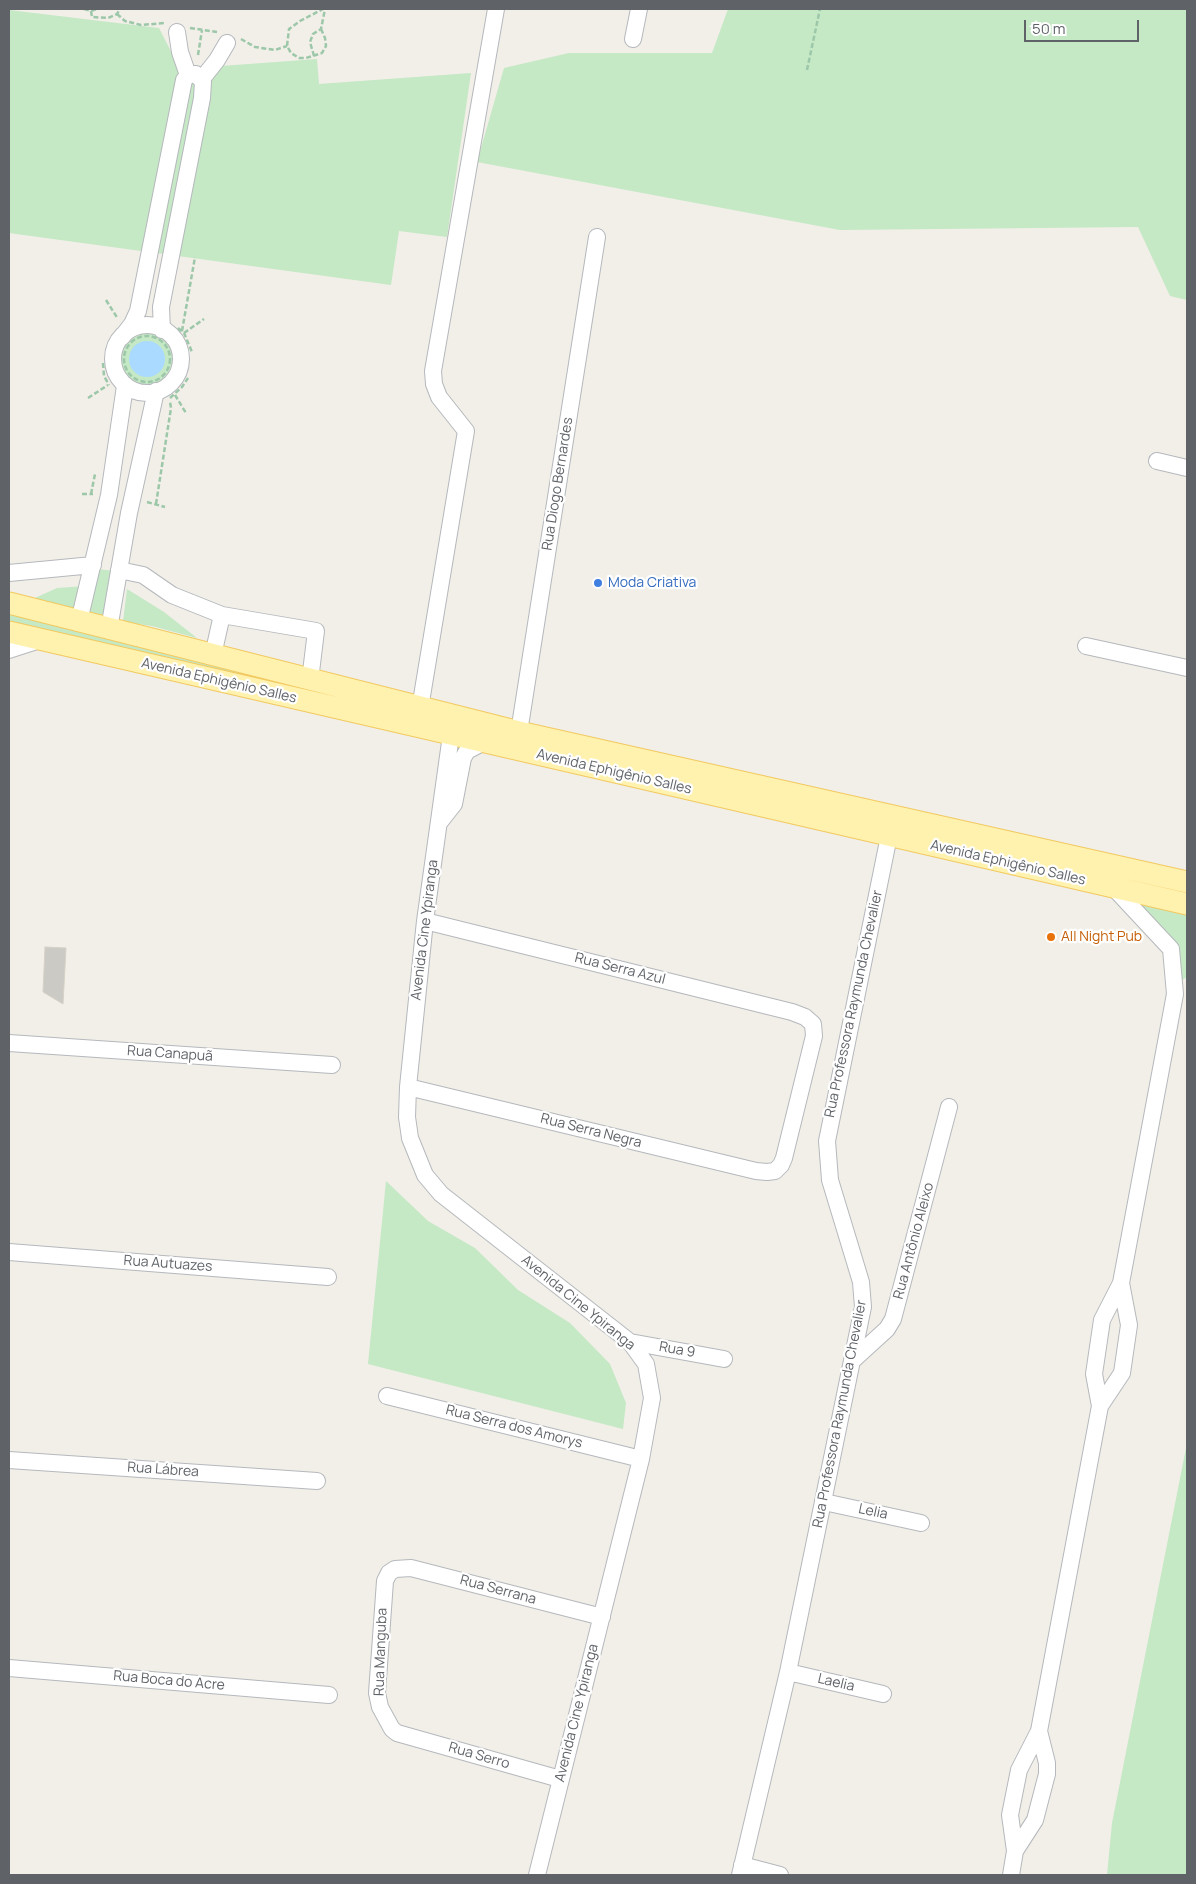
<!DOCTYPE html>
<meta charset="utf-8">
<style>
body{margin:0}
#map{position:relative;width:1196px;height:1884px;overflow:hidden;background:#f1efe8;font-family:Manrope,sans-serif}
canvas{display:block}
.frame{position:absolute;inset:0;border:10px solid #5f6368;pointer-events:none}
.scale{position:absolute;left:1024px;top:20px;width:115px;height:22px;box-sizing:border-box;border:2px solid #5f6368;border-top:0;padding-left:6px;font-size:15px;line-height:18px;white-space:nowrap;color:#5f6368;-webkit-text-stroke:4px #fff;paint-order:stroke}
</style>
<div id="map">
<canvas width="1196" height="1884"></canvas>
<div class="frame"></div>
<div class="scale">50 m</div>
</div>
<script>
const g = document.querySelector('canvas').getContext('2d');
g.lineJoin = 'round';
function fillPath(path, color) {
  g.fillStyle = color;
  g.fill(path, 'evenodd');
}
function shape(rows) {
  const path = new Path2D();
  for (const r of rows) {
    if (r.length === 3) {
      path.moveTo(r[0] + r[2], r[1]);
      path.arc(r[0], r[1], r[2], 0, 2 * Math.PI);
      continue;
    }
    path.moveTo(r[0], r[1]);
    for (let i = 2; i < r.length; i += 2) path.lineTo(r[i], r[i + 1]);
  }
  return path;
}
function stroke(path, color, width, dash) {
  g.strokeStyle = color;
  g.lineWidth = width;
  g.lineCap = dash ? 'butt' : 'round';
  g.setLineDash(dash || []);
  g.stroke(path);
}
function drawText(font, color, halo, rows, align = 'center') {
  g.font = font + ' Manrope,sans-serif';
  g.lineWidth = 4.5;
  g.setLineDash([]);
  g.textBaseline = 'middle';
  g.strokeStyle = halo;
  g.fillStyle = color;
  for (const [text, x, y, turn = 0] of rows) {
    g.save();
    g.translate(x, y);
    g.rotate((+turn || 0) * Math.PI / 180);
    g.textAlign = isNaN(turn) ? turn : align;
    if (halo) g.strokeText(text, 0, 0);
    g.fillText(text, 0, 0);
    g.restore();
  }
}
fillPath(shape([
 [728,9,1187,9,1187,300,1170,296,1138,227,840,230,477,162,504,68,569,53,712,53],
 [9,10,159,28,180,69,317,59,319,84,471,73,447,237,399,231,391,285,9,233],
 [147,359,26],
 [97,569,115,571,106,620,89,618],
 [86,586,76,616,24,603,57,588],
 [127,589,164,612,197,638,152,626,123,622],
 [9,609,470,724,466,735,9,621],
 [1136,902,1187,910,1187,977,1179,982,1176,947],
 [386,1181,428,1221,475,1248,518,1290,570,1323,610,1364,626,1403,623,1429,368,1364],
 [1187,1443,1187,1875,1107,1875,1112,1823]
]), '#c5e8c5');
fillPath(shape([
 [147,359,18]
]), '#aadaff');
const building = shape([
 [45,947,66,948,63,1004,43,992,45,947]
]);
fillPath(building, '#cccac5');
stroke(building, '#d6d1c6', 1);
const minor = shape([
 [177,32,180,52,188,75],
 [633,39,639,9],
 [202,79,217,60,227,43],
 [147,359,34],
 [122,337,132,324,138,311,184,80,188,75,196,74,203,82,202,98,161,307,162,330],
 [1157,461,1187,468],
 [119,570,143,575,172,595,222,615,316,631,310,680],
 [9,573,93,565],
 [79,621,109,495,125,386],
 [109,629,129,513,156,391],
 [1086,646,1187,668],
 [9,650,40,640],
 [213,655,222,615],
 [420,708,466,431,439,397,434,384,433,371,496,9],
 [519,732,597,237],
 [451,735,425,921,408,1087,407,1117,410,1138,425,1175,441,1194,630,1342,646,1364,652,1398,641,1459,537,1875],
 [439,823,454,804,463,758,467,751,484,742],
 [9,1043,332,1065],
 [408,1087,756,1171,767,1172,775,1171,781,1165,784,1158,814,1036,813,1024,805,1017,792,1012,425,921],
 [9,1252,328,1277],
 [630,1342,724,1359],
 [853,1360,887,1329,893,1319,949,1107],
 [387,1396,641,1459],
 [1100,1406,1094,1374,1102,1320,1121,1283,1175,994,1171,949,1114,888],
 [9,1460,317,1481],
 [824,1502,921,1523],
 [9,1668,329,1695],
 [788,1672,883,1694],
 [560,1779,397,1733,392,1729,380,1707,377,1693,385,1581,389,1573,395,1569,411,1568,602,1617],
 [1015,1851,1035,1820,1047,1774,1047,1763,1039,1731],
 [742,1865,780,1875],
 [740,1875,788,1672,863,1307,861,1282,830,1180,827,1141,889,836],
 [1011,1875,1015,1851,1010,1815,1019,1770,1039,1731,1100,1406,1122,1373,1129,1325,1121,1283]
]);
const major = shape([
 [9,603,519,732,1187,882],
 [9,632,1187,904]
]);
stroke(minor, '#b5b8bc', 18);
stroke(major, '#f2c960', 23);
stroke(shape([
 [84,9,91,11,97,9],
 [91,11,92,17,108,18,117,14,120,9],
 [117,14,125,21,141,25,165,23],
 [190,28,217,32],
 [321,29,325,38,326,46,322,53,306,58,299,58,291,53,287,46,289,29,300,21,323,9],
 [241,39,255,47,275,50,287,46],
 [198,55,202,30],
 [314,56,310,42,313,34,321,29,325,9],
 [807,70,820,9],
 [106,300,118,319],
 [178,328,184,333,192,352],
 [182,331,195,257],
 [184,333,204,319],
 [147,359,23],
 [103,363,104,376,109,385],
 [175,395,186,413],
 [88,398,108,385],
 [170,398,182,387,188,378],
 [82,494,93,494],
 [91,494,95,474],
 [147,502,165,507],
 [156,504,171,408,170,402]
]), '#9cc7a9', 2.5, [5, 2.5]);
stroke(minor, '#fff', 16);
stroke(major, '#fff2af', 21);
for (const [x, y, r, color] of [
 [598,583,5,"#3f7fe0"],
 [1051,937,5,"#e8710a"]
]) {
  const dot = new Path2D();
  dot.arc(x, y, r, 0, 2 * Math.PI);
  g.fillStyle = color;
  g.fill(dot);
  stroke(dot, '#fff', 2);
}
drawText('14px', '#5f6368', '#fff', [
 ["Rua Diogo Bernardes",558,484,-81],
 ["Avenida Ephigênio Salles",219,681,13],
 ["Avenida Ephigênio Salles",614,772,13],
 ["Avenida Ephigênio Salles",1008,863,13],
 ["Avenida Cine Ypiranga",425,930,-83],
 ["Rua Serra Azul",620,969,14],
 ["Rua Professora Raymunda Chevalier",854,1004,-78],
 ["Rua Canapuã",170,1054,4],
 ["Rua Serra Negra",591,1131,14],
 ["Rua Antônio Aleixo",914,1241,-75],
 ["Rua Autuazes",168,1264,4],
 ["Avenida Cine Ypiranga",578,1303,39],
 ["Rua 9",677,1350,10],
 ["Rua Professora Raymunda Chevalier",840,1414,-79],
 ["Rua Serra dos Amorys",514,1427,14],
 ["Rua Lábrea",163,1470,4],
 ["Lelia",873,1512,12],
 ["Rua Serrana",498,1590,15],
 ["Rua Manguba",381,1652,-88],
 ["Rua Boca do Acre",169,1681,5],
 ["Laelia",836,1683,13],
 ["Avenida Cine Ypiranga",577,1713,-76],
 ["Rua Serro",479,1756,16]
]);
drawText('14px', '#366cbe', '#fff', [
 ["Moda Criativa",608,583]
], 'left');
drawText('14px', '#c56008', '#fff', [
 ["All Night Pub",1061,937]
], 'left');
</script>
